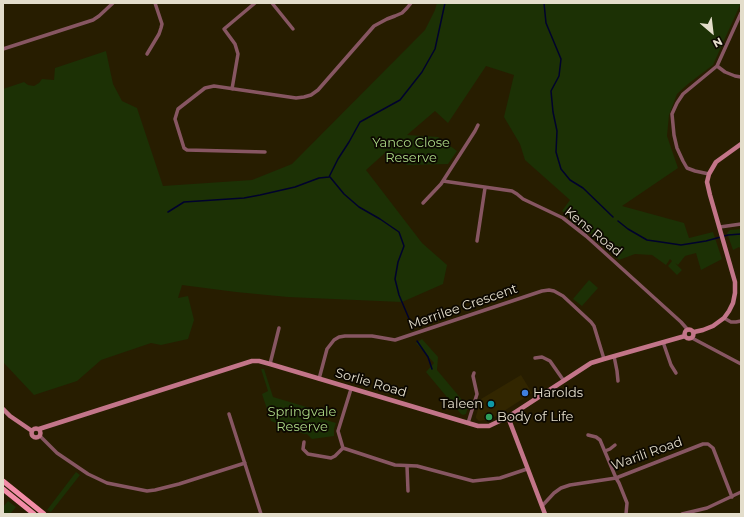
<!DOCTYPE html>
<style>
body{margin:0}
#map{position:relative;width:744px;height:517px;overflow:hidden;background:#271d00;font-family:Montserrat,sans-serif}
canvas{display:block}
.frame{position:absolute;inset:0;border:4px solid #e3ddcb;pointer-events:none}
.north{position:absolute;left:692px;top:12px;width:40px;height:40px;-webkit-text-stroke:3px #0c0801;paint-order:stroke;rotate:152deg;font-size:11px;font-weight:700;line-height:16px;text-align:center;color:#e3ddcb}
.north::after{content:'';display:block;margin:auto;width:14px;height:18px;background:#e3ddcb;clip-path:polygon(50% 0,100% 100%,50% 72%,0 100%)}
</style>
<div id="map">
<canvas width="744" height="517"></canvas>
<div class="frame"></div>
<div class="north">N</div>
</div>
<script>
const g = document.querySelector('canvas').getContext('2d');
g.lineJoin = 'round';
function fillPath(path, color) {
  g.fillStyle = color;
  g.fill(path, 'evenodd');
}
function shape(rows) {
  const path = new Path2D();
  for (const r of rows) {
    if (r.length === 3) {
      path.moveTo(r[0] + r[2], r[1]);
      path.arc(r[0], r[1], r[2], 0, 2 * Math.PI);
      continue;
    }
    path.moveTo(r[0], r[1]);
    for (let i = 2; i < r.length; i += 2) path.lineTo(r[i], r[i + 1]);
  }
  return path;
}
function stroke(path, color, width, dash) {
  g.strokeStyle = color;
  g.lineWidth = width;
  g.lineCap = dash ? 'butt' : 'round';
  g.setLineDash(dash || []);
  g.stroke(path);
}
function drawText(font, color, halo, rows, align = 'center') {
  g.font = font + ' Montserrat,sans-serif';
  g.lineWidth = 3.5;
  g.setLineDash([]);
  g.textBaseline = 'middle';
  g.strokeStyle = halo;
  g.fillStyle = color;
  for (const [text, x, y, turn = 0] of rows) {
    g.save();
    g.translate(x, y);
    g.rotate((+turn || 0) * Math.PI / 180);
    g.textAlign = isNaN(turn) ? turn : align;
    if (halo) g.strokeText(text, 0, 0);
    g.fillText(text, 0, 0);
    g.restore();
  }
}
fillPath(shape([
 [521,375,532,393,493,418,485,420,479,421,476,418,476,416,481,399]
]), '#322600');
fillPath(shape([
 [437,3,741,3,713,65,688,84,677,94,669,115,667,136,678,168,622,206,684,223,689,238,713,232,722,259,701,270,696,253,685,256,678,265,675,263,682,270,677,275,668,266,672,261,670,259,666,265,652,255,635,254,619,260,598,240,562,211,570,200,525,160,520,144,504,117,514,75,486,66,448,123,435,111,407,135,438,137,457,151,448,164,407,165,386,152,366,170,422,243,447,265,443,284,402,302,288,297,236,292,182,285,178,298,188,296,194,320,188,339,161,345,151,343,101,360,77,381,34,395,3,362,3,89,24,82,28,85,34,86,39,83,42,79,54,80,55,68,106,51,113,84,122,101,137,108,163,186,252,180,292,164,425,30,435,10],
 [741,229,741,249,739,247,733,250,727,233,730,230],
 [589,280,598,288,582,306,573,299],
 [422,339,438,357,437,370,468,407,466,414,463,415,461,414,426,372,434,363,416,343],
 [261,369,264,369,273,397,320,411,319,418,336,423,334,429,334,436,312,439,307,434,304,434,271,421,262,394,268,391],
 [76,472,80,475,51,512,47,510],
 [8,501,16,507,10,514,3,514,3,507]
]), '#1c3105');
stroke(shape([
 [544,3,546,23,561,59,559,76,551,91,553,112,557,131,556,152,561,169,570,180,583,188,613,217],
 [330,177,344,194,359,207,380,219,399,232,404,246,398,262,395,279,399,295,413,328],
 [168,212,184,202,244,198,260,195,295,187,319,178,329,177,338,159,349,142,360,122,400,100,422,72,435,49,445,3],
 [618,221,628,229,647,240,661,242,681,245,706,241,728,235,741,234],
 [417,341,428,357,432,369]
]), '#00022d', 1.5);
stroke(shape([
 [272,3,293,29],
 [3,49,93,20,99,16,113,3],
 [147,54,159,34,161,28,162,24,155,3],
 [717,66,725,72,735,76,741,77],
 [232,89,238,54,235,44,224,29,255,3],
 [265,152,187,150,184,148,175,119,178,109,205,88,214,86,296,98,304,97,311,95,318,90,374,26,387,19,395,16,402,13,407,8,411,3],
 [709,174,695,171,687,168,683,161,677,148,674,135,672,114,677,103,683,94,717,66,741,13],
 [443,181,512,191,517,194,523,199,563,218,586,236,681,322,688,330],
 [423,203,441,184,475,131,478,125],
 [720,227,741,224],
 [477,241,485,188],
 [724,318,731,322,736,322,741,321],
 [692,338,741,364],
 [663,342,671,365,676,373],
 [614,356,617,371,618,381],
 [535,358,542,357,550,361,564,381],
 [270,364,279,328],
 [319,379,327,349,334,340,339,337,345,336,372,336,395,340,542,291,549,290,554,291,563,296,591,322,594,326,604,359],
 [351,389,338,431,343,448,395,465,417,466,473,481,500,478,527,469],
 [229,414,261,514],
 [468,423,477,394,473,376,474,373],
 [588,435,596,437,600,440,616,478,619,483,627,503,626,514],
 [40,436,57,453,88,474,107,483,147,491,155,490,179,484,245,463],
 [304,442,303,449,308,454,331,458,335,456,343,448],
 [605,451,610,449,615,445],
 [407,466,408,491],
 [542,506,554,493,561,488,570,485,616,478,703,444,708,444,713,448,732,497],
 [682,514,707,508,741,492]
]), '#875662', 3.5);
stroke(shape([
 [689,334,4.5],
 [694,332,703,330,713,326,724,318,729,311,733,303,735,293,735,282,710,195,707,182,709,174,716,162,741,144],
 [3,409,10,416,32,431],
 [508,417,545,514],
 [36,433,4.5],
 [39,429,252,361,259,361,270,364,478,426,489,426,508,417,591,363,604,359,685,336]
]), '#c37589', 4.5);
stroke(shape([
 [3,481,44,514],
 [3,489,34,514]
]), '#f28ca7', 5);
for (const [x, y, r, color] of [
 [525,393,4,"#3f7fe0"],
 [491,404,4,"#0f9aa8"],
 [489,417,4,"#2e9e5b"]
]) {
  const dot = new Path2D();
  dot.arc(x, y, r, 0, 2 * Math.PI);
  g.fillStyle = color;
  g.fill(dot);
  stroke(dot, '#0c0801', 1.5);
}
drawText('13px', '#aad684', '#0c0801', [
 ["Yanco Close",411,143],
 ["Reserve",411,158],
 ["Springvale",302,412],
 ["Reserve",302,427]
]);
drawText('13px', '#e3ddcb', '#0c0801', [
 ["Kens Road",593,232,39],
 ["Merrilee Crescent",463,307,-19],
 ["Sorlie Road",371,383,16],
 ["Warili Road",647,454,-20]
]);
drawText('13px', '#e3ddcb', '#0c0801', [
 ["Harolds",533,393],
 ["Taleen",483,404,"right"],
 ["Body of Life",497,417]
], 'left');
</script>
